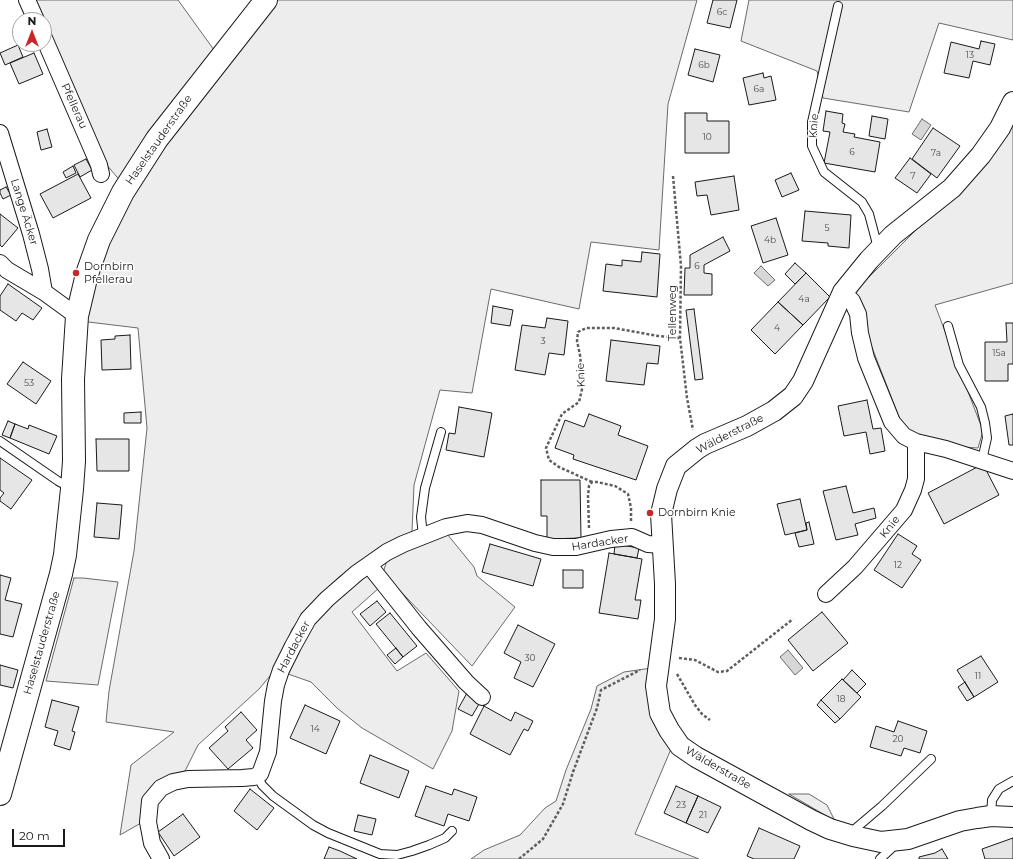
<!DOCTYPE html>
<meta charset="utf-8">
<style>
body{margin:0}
#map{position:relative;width:1013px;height:859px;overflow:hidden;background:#fff;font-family:Montserrat,sans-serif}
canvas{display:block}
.north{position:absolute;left:12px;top:12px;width:40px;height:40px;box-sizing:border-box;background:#fff;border:1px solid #a3a3a3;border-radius:50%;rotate:0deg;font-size:11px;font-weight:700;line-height:16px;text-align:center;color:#1a1a1a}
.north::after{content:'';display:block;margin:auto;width:14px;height:18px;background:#c62828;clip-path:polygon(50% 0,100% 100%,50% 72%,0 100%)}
.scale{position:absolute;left:12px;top:829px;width:53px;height:18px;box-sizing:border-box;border:2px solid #1a1a1a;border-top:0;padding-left:5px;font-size:12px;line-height:14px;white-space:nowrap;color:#1a1a1a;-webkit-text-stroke:3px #fff;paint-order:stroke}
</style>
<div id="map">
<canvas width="1013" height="859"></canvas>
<div class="north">N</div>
<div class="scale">20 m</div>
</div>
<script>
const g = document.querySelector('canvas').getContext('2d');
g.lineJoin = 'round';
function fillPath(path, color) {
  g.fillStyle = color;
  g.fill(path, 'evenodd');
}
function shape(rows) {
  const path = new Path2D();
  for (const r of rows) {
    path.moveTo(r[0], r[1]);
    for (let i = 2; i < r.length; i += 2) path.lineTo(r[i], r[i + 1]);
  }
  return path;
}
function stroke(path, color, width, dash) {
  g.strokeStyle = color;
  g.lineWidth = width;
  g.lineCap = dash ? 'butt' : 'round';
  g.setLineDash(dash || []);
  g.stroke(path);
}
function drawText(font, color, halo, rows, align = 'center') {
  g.font = font + ' Montserrat,sans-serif';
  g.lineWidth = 3;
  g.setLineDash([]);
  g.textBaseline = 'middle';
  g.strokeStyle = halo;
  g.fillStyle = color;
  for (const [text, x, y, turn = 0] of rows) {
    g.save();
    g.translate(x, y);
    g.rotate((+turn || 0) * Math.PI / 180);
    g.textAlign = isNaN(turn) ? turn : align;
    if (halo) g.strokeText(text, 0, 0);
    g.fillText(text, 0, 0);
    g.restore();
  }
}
const built = shape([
 [32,0,178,0,222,61,273,0,697,0,668,104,659,250,591,242,579,309,491,289,472,393,440,390,414,485,412,532,361,561,339,577,314,601,292,629,275,670,259,689,198,745,185,771,173,774,158,783,141,823,120,835,131,765,174,732,106,722,109,691,134,551,147,428,138,328,80,321,129,191,105,163,44,26,44,20,41,20,32,0],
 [749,0,1013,0,1013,40,939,23,909,112,823,98,817,71,741,41,749,0],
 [1013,116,1013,283,935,305,983,431,978,448,962,447,915,434,902,425,866,332,854,292,997,149,1013,116],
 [447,534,474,567,477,576,515,607,472,666,383,573,387,560,406,550,447,534],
 [368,574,379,588,352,612,397,671,426,653,459,691,452,731,433,769,362,728,337,708,311,682,288,674,312,625,331,603,368,574],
 [74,578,83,578,118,582,98,685,46,681,74,578],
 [652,668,671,749,635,834,699,859,471,859,484,850,520,835,545,808,556,801,566,770,591,709,597,686,624,672,652,668],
 [789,794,809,794,827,805,835,821,789,794]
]);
fillPath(built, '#ededed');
stroke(built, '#6a6a6a', 1);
const water = shape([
 [922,119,931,125,921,140,912,134,922,119],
 [761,266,775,280,768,286,754,273,761,266],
 [788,650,803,668,795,675,780,657,788,650]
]);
fillPath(water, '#d7d7d7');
stroke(water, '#6a6a6a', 1);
const building = shape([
 [713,0,737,0,730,28,707,23,713,0],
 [981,41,995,44,990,65,973,61,969,78,944,73,951,42,979,49,981,41],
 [18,45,23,57,5,65,0,53,18,45],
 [695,49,720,55,713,82,688,75,695,49],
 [34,53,43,74,19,84,10,63,34,53],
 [763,73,764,78,771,76,776,100,749,105,743,78,763,73],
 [826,111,843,114,842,123,845,124,843,132,855,134,854,137,880,142,875,172,824,163,830,132,823,131,826,111],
 [685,113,707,113,707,121,729,121,729,153,685,153,685,113],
 [872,116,888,119,885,139,869,136,872,116],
 [933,128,960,146,937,178,912,159,933,128],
 [47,129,52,147,41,150,37,132,47,129],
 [910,158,931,174,917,193,895,178,910,158],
 [86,159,92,170,80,177,74,165,86,159],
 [73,166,76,173,66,178,63,172,73,166],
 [791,173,799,190,782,197,775,180,791,173],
 [78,174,91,198,53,218,40,194,78,174],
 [734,176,739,210,711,215,707,195,697,196,695,182,734,176],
 [6,187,11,195,3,199,0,193,0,190,6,187],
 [805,211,851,215,849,248,828,246,828,243,802,241,805,211],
 [0,214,18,228,2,247,0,245,0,214],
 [776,218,788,255,763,263,751,226,776,218],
 [723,237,730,251,704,265,704,273,712,274,712,295,684,295,685,268,690,268,690,255,723,237],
 [642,252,660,254,657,297,603,291,606,264,622,266,622,260,641,262,642,252],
 [795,263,806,273,795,284,785,274,795,263],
 [806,273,830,297,803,325,778,302,806,273],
 [8,284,42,308,33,320,22,313,16,321,0,310,0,296,8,284],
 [778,302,803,325,775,354,751,330,778,302],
 [493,306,513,310,510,326,491,323,493,306],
 [694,309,703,379,695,380,686,310,694,309],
 [547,318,568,321,564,355,549,353,545,375,515,370,522,325,545,328,547,318],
 [1006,323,1013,323,1013,364,1008,364,1008,381,985,381,985,342,1007,342,1006,323],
 [130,335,131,369,102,370,101,340,115,339,115,336,130,335],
 [611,340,660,346,658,364,647,363,644,385,606,381,611,340],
 [23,362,51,381,36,404,7,384,23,362],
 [867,400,873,429,881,428,885,451,870,454,866,432,844,436,838,406,867,400],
 [459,407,492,413,484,457,446,450,449,433,455,434,459,407],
 [141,412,141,423,124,423,124,413,141,412],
 [589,414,621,426,618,435,648,446,636,480,573,459,574,455,555,448,565,420,584,427,589,414],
 [1013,414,1013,445,1009,445,1005,416,1013,414],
 [8,421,15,424,10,438,2,435,8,421],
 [15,424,28,429,29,425,57,436,49,454,10,438,15,424],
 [96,439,129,439,129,471,97,471,96,439],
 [0,458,32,480,11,509,0,501,0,498,4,493,0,490,0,458],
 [983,464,999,495,944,524,928,493,983,464],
 [541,480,580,480,581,538,547,539,547,516,541,516,541,480],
 [846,486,853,513,874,508,876,518,855,524,858,535,836,540,823,491,846,486],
 [800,499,807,530,785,535,777,504,800,499],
 [97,503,122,505,119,539,94,537,97,503],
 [809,522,814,544,799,547,795,533,807,530,806,523,809,522],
 [898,534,917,546,912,554,921,560,902,588,874,570,898,534],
 [490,544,541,559,533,586,482,572,490,544],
 [615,544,639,548,637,558,614,554,615,544],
 [609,553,642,559,635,600,641,600,638,619,599,613,609,553],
 [563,570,583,570,583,588,563,588,563,570],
 [0,575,11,578,5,600,22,604,13,637,0,634,0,575],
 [377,601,386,612,370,626,360,614,377,601],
 [822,612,848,643,813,671,788,640,822,612],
 [390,613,417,646,403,657,376,624,390,613],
 [518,625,555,644,533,687,514,678,521,662,504,653,518,625],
 [396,648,403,657,395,664,387,655,396,648],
 [981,656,998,682,974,697,957,670,981,656],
 [0,665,18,670,13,688,0,685,0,665],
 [852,670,866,684,857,693,843,680,852,670],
 [842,679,861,697,840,719,821,700,842,679],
 [965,682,974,697,967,701,958,687,965,682],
 [467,693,486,704,484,706,479,704,472,716,458,709,467,693],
 [52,700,79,707,72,731,75,732,70,750,54,745,58,731,45,727,52,700],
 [821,700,840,719,835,723,817,705,821,700],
 [305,705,340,721,326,754,290,738,305,705],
 [484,706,511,721,515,712,533,721,528,731,524,729,510,755,470,734,484,706],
 [241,712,257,730,246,740,253,748,228,769,209,748,228,731,225,727,241,712],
 [898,721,927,731,920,753,904,748,901,756,870,747,876,726,894,732,898,721],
 [370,755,409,771,399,798,360,783,370,755],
 [426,786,452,795,454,789,477,797,469,821,448,814,444,826,415,816,426,786],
 [676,786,698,796,686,823,664,813,676,786],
 [250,789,274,808,257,830,234,811,250,789],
 [698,796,721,807,708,833,686,823,698,796],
 [183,814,200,837,174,856,158,832,183,814],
 [358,815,376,819,372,835,354,831,358,815],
 [759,828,800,846,794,859,754,859,747,856,759,828],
 [1013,838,1013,859,985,859,982,849,1013,838],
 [329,847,340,851,357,859,324,859,329,847],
 [942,849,948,859,919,859,919,857,935,853,942,849]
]);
fillPath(building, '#e6e6e6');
stroke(building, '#1a1a1a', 1);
const service = shape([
 [838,6,812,122,812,146,824,172,862,202,869,214,878,248],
 [948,326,959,365,981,407,985,423,987,438,982,460],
 [0,441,58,481,71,488],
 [423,536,421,517,425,488,441,432],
 [257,775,262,785,273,796,313,825,328,833,380,854,397,855,412,851,429,845,445,838,452,831],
 [991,816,992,800,999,789,1013,781],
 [849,834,882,806,931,759],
 [880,859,895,845]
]);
const minor = shape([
 [27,0,36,20],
 [44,38,99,165,101,174],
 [0,133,31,234,40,269,44,292],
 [0,263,7,270,44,292,77,316],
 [843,292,852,301,858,314,860,333,866,358,892,422,904,436,916,442,946,449,1013,471],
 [369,565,419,628,466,682,482,697],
 [826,594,855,567,904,510,913,490,916,479,916,442],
 [161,859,152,843,148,822,150,801,161,788,173,782,188,779,242,778,254,777,260,774,268,752,273,701,276,685,281,670,293,646,308,619,327,599,357,573,387,552,403,544,446,527,467,523,482,525,535,543,553,547,576,547,611,539,632,537,648,544,662,545]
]);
const tertiary = shape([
 [1013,102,1000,128,981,155,952,188,893,235,869,260,843,292,803,381,793,396,774,411,747,426,705,444,697,449,676,466,667,489,661,514,665,584,665,619,656,686,660,713,669,730,680,746,696,757,811,820,830,829,853,836,881,842,908,839,960,821,977,818,991,816,1013,817]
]);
const secondary = shape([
 [0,794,61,574,65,555,72,489,74,461,73,379,77,316,87,274,99,240,123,192,157,139,266,0]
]);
stroke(service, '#1a1a1a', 10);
stroke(minor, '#1a1a1a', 18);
stroke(tertiary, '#1a1a1a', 22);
stroke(secondary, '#1a1a1a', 24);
stroke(shape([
 [673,176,681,266,680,338,687,398,693,430],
 [592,482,559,467,549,460,546,448,562,414,579,402,583,385,580,355,577,341,578,332,586,328,614,328,658,336,680,338],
 [589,528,588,496,589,486,592,482,597,482,615,486,628,494,631,508,631,521],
 [679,658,695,660,718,672,727,671,793,619],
 [677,674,695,705,702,714,710,720],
 [519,859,543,839,563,804,573,772,597,708,601,690,640,670]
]), '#5f5f5f', 2.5, [3, 2]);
stroke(service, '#fff', 8);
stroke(minor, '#fff', 16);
stroke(tertiary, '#fff', 20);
stroke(secondary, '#fff', 22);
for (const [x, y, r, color] of [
 [76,273,4,"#c62828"],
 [650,513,4,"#c62828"]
]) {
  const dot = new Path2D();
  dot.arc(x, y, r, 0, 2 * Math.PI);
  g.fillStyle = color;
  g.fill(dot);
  stroke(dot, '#fff', 1.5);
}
drawText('9px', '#4d4d4d', null, [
 ["6c",722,12],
 ["13",970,55],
 ["6b",704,65],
 ["6a",759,89],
 ["10",707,137],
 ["6",852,152],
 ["7a",936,153],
 ["7",913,176],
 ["5",827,228],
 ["4b",770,240],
 ["6",697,266],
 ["4a",804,299],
 ["4",777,328],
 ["3",543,341],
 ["15a",999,353],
 ["53",29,383],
 ["12",898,565],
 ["30",530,658],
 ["11",978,676],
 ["18",841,699],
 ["14",315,729],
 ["20",898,739],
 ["23",681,805],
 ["21",703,815]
]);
drawText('11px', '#1a1a1a', '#fff', [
 ["Pfellerau",74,106,66],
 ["Knie",814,126,-85],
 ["Haselstauderstraße",159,140,-55],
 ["Lange Äcker",24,212,73],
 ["Tellenweg",673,313,-90],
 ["Knie",581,375,-92],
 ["Wälderstraße",730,434,-27],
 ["Knie",890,527,-51],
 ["Hardacker",600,543,-9],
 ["Haselstauderstraße",42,643,-74],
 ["Hardacker",294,647,-62],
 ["Wälderstraße",718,768,30]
]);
drawText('11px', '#1a1a1a', '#fff', [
 ["Dornbirn",84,267],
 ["Pfellerau",84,280],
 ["Dornbirn Knie",658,513]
], 'left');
</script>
